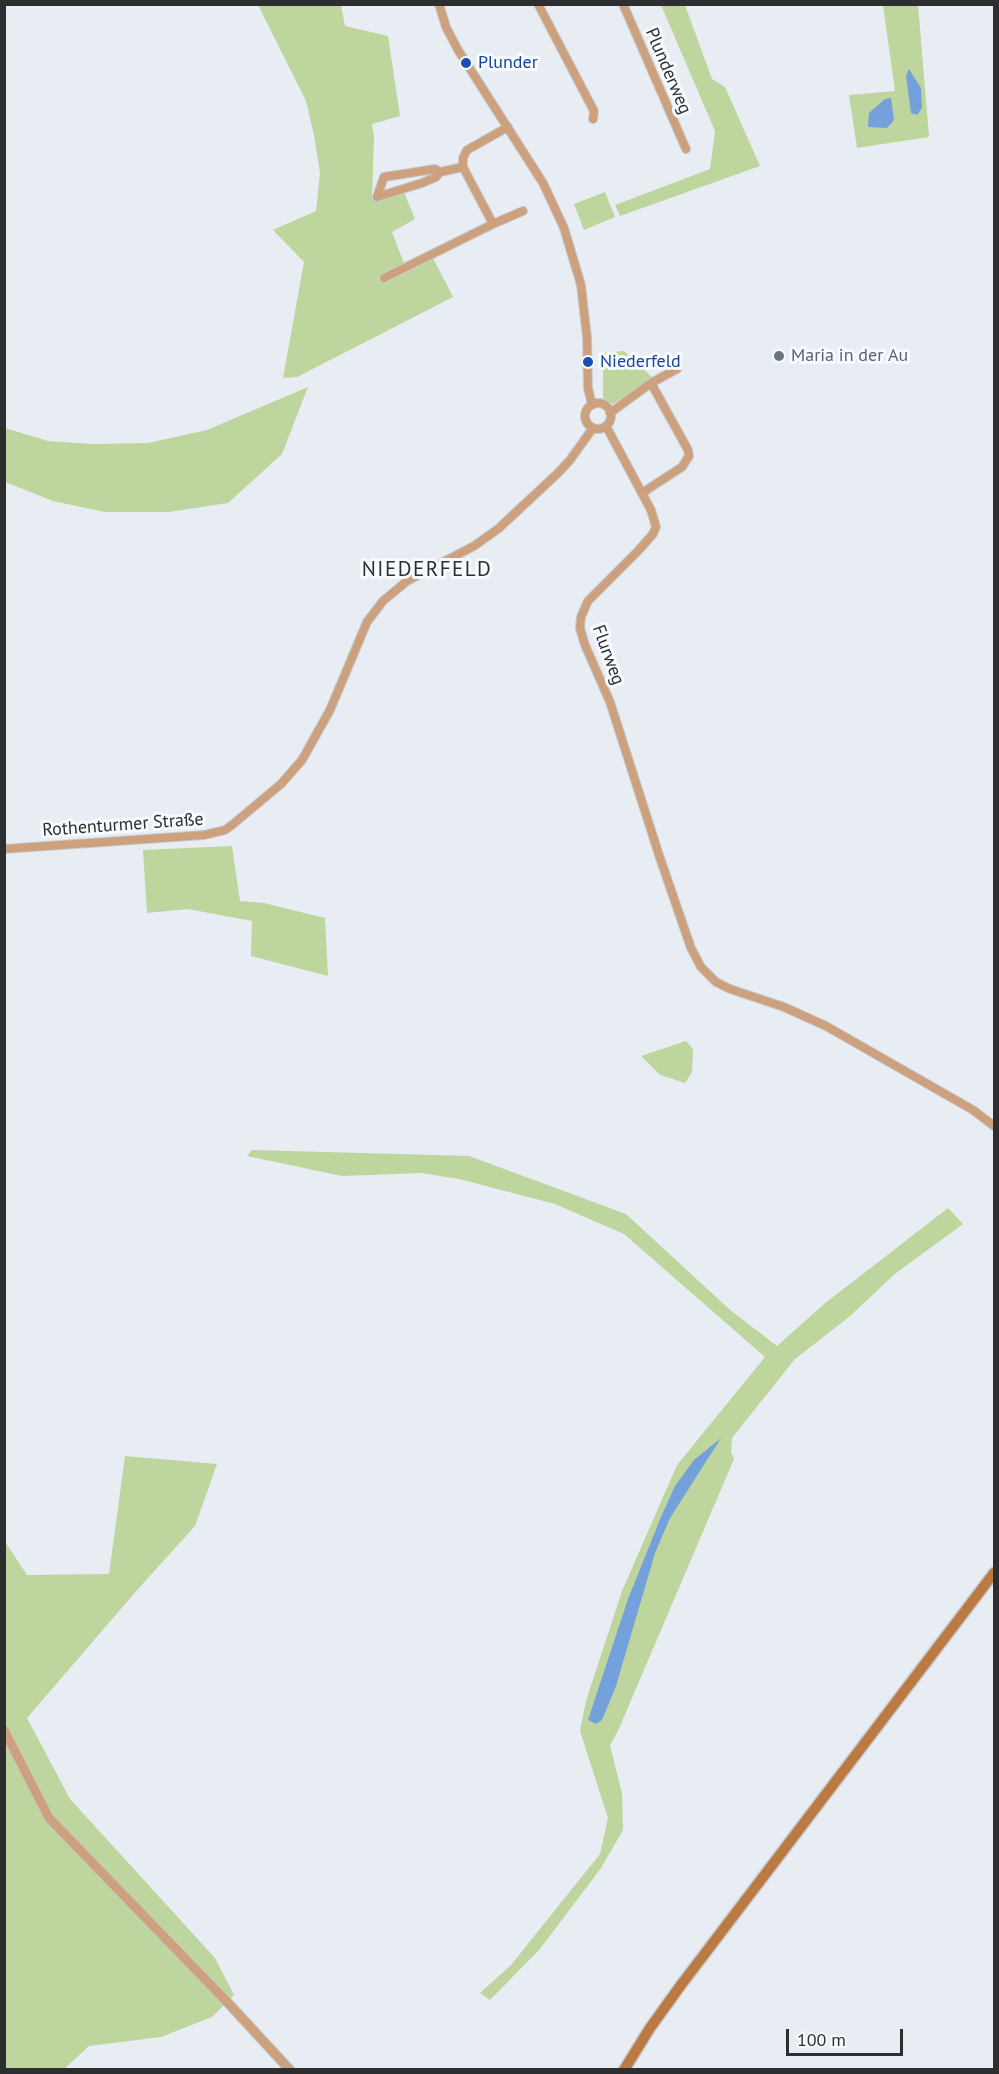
<!DOCTYPE html>
<meta charset="utf-8">
<style>
body{margin:0}
#map{position:relative;width:999px;height:2074px;overflow:hidden;background:#e8edf3;font-family:"PT Sans",sans-serif}
canvas{display:block}
.frame{position:absolute;inset:0;border:6px solid #2c2e30;pointer-events:none}
.scale{position:absolute;left:786px;top:2029px;width:117px;height:27px;box-sizing:border-box;border:3px solid #2c2e30;border-top:0;padding-left:8px;font-size:18px;line-height:21px;white-space:nowrap;color:#2c2e30;-webkit-text-stroke:4px #f7fafe;paint-order:stroke}
</style>
<div id="map">
<canvas width="999" height="2074"></canvas>
<div class="frame"></div>
<div class="scale">100 m</div>
</div>
<script>
const g = document.querySelector('canvas').getContext('2d');
g.lineJoin = 'round';
function fillPath(path, color) {
  g.fillStyle = color;
  g.fill(path, 'evenodd');
}
function shape(rows) {
  const path = new Path2D();
  for (const r of rows) {
    if (r.length === 3) {
      path.moveTo(r[0] + r[2], r[1]);
      path.arc(r[0], r[1], r[2], 0, 2 * Math.PI);
      continue;
    }
    path.moveTo(r[0], r[1]);
    for (let i = 2; i < r.length; i += 2) path.lineTo(r[i], r[i + 1]);
  }
  return path;
}
function stroke(path, color, width, dash) {
  g.strokeStyle = color;
  g.lineWidth = width;
  g.lineCap = dash ? 'butt' : 'round';
  g.setLineDash(dash || []);
  g.stroke(path);
}
function drawText(font, color, halo, rows, align = 'center') {
  g.font = font + ' "PT Sans",sans-serif';
  g.lineWidth = 6;
  g.setLineDash([]);
  g.textBaseline = 'middle';
  g.strokeStyle = halo;
  g.fillStyle = color;
  for (const [text, x, y, turn = 0] of rows) {
    g.save();
    g.translate(x, y);
    g.rotate((+turn || 0) * Math.PI / 180);
    g.textAlign = isNaN(turn) ? turn : align;
    if (halo) g.strokeText(text, 0, 0);
    g.fillText(text, 0, 0);
    g.restore();
  }
}
fillPath(shape([
 [258,5,341,5,345,26,388,36,400,116,372,124,374,136,372,200,404,192,415,219,392,232,407,271,433,258,453,297,297,377,283,378,304,262,273,230,316,211,320,173,314,135,306,101],
 [661,5,685,5,712,79,725,87,760,166,620,216,615,205,710,169,715,131],
 [883,5,918,5,929,137,857,148,849,95,895,91],
 [605,192,615,217,584,230,574,204],
 [624,351,653,378,613,404,603,399,603,353],
 [308,387,282,454,228,503,169,512,105,512,53,501,5,482,5,428,48,441,92,444,148,443,207,430],
 [232,846,240,901,264,903,325,918,328,976,251,956,252,921,188,909,147,913,143,850],
 [686,1041,693,1049,692,1072,685,1083,660,1075,641,1056],
 [252,1150,469,1156,626,1214,729,1309,777,1346,824,1304,948,1208,963,1224,896,1273,849,1317,795,1359,732,1438,731,1452,734,1459,617,1733,610,1745,622,1794,623,1830,601,1868,540,1949,490,2000,480,1993,511,1965,600,1854,608,1818,580,1731,586,1701,622,1591,677,1465,765,1357,624,1234,555,1204,459,1179,422,1173,342,1176,247,1156],
 [125,1456,217,1464,195,1526,138,1589,27,1718,70,1799,215,1958,234,1995,212,2017,161,2037,89,2046,64,2069,5,2069,4,1540,27,1575,109,1574]
]), '#bed59d');
fillPath(shape([
 [909,69,921,88,922,108,917,115,911,113,906,76],
 [891,98,894,120,887,128,868,127,869,113,885,99],
 [721,1438,670,1518,655,1553,616,1686,602,1720,596,1724,588,1720,628,1599,661,1517,675,1486,694,1460]
]), '#74a0db');
const minor = shape([
 [439,4,446,27,458,50,543,183,564,228,581,285,587,337,588,388,592,405],
 [538,4,594,111,593,119],
 [623,4,686,149],
 [440,172,435,169,384,177,377,197,422,183,436,177,440,172,463,167],
 [493,224,523,211],
 [384,278,493,224,463,167,463,158,467,150,508,127],
 [651,383,677,369],
 [598,416,13],
 [610,413,651,383,688,450,689,456,682,467,642,493],
 [606,426,651,510,656,527,653,534,637,552,588,601,581,617,580,628,585,645,610,702,659,855,691,948,701,967,716,982,730,989,784,1007,826,1026,973,1110,994,1126],
 [4,849,204,835,225,830,232,825,281,784,302,760,330,710,367,622,383,601,407,581,474,546,498,529,558,473,570,460,593,428]
]);
const tertiary = shape([
 [4,1730,49,1818,229,2004,290,2070]
]);
const secondary = shape([
 [624,2070,650,2028,681,1985,994,1573]
]);
stroke(minor, '#c6cbd0', 10);
stroke(tertiary, '#c6cbd0', 11);
stroke(secondary, '#c6cbd0', 13);
stroke(minor, '#cda17d', 8);
stroke(tertiary, '#cda17d', 9);
stroke(secondary, '#bb7a42', 10);
for (const [x, y, r, color] of [
 [466,63,6,"#1a4fb4"],
 [779,356,6,"#6b7280"],
 [588,362,6,"#1a4fb4"]
]) {
  const dot = new Path2D();
  dot.arc(x, y, r, 0, 2 * Math.PI);
  g.fillStyle = color;
  g.fill(dot);
  stroke(dot, '#f7fafe', 2);
}
drawText('18px', '#164399', '#f7fafe', [
 ["Plunder",478,63],
 ["Niederfeld",600,362]
], 'left');
drawText('18px', '#2c2e30', '#f7fafe', [
 ["Plunderweg",668,71,67],
 ["Flurweg",608,655,70],
 ["Rothenturmer Straße",123,825,-4]
]);
drawText('18px', '#5b616d', '#f7fafe', [
 ["Maria in der Au",791,356]
], 'left');
g.letterSpacing = '1.5px';
drawText('21px', '#2c2e30', '#f7fafe', [
 ["NIEDERFELD",427,570]
]);
g.letterSpacing = '0px';
</script>
